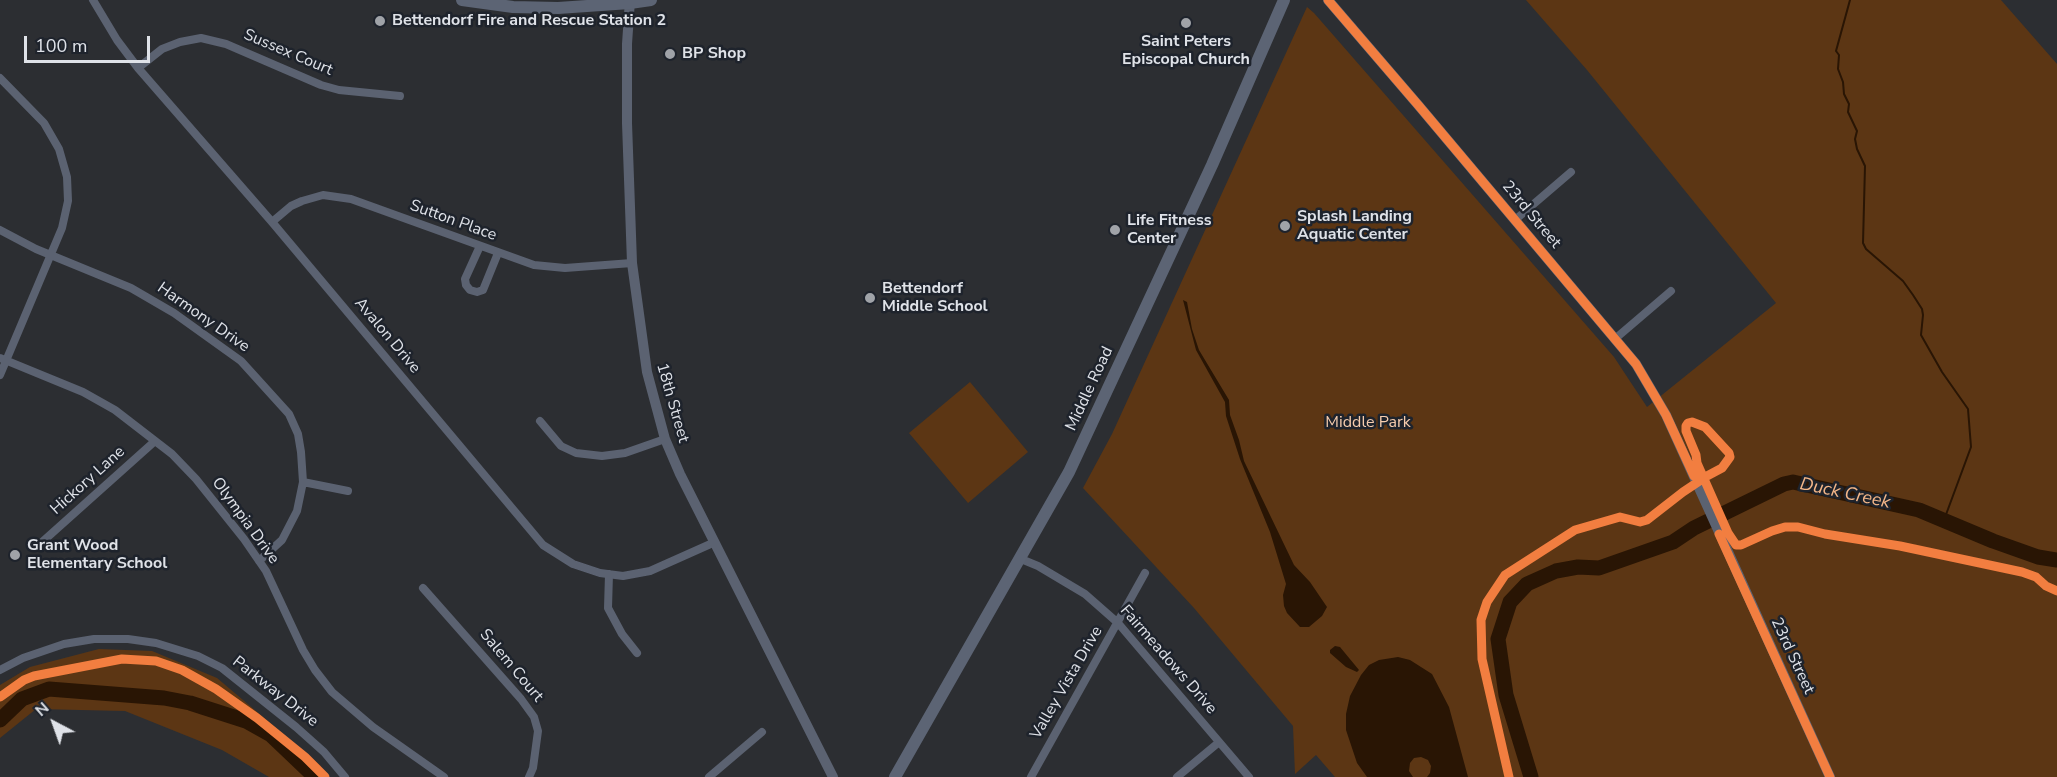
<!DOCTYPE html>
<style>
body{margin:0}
#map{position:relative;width:2057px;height:777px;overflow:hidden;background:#2c2e32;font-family:"Nunito Sans",sans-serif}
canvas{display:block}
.north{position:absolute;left:24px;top:693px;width:60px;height:60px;-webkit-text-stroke:4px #1e232c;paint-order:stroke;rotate:319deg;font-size:16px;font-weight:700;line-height:24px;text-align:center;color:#dfe2e8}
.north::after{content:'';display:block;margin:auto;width:21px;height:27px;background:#dfe2e8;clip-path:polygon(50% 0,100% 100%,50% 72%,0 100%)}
.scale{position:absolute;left:24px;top:36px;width:126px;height:27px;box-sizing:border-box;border:3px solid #dfe2e8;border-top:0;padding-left:8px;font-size:18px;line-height:21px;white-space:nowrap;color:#dfe2e8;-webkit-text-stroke:4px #1e232c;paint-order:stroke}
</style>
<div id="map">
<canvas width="2057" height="777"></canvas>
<div class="north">N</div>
<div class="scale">100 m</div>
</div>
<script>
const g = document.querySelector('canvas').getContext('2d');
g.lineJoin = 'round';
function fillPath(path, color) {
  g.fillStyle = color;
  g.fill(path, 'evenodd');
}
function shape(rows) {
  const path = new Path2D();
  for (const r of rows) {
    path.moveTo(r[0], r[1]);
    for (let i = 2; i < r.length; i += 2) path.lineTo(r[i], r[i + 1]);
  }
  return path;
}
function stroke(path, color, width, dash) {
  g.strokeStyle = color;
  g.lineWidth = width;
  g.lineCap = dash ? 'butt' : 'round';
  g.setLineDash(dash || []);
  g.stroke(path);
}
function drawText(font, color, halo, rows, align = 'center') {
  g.font = font + ' "Nunito Sans",sans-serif';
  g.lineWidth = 5;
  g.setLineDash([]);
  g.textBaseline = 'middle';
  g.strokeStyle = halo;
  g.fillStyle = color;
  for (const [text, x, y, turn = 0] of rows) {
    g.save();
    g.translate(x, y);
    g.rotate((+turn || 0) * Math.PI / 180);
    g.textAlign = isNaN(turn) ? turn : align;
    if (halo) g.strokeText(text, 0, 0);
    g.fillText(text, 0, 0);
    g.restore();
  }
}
fillPath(shape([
 [1526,0,2001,0,2057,64,2057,777,1335,777,1316,755,1295,774,1293,726,1194,608,1083,488,1112,434,1307,7,1314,13,1614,357,1647,407,1776,303,1587,70],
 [970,382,1028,452,968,503,909,433],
 [99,649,152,651,217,678,321,766,309,777,269,777,222,750,125,711,36,709,0,738,0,685,30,667]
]), '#5c3614');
fillPath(shape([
 [1183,300,1187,302,1192,329,1199,350,1229,400,1230,415,1239,440,1244,461,1294,565,1310,582,1327,607,1322,616,1309,627,1300,627,1287,613,1284,606,1283,595,1286,584,1270,532,1240,459,1226,416,1225,402,1196,350],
 [1335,646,1340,647,1359,670,1357,672,1346,667,1330,653,1330,650],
 [1398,657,1410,660,1432,674,1449,707,1468,777,1427,777,1430,773,1431,766,1428,760,1421,757,1414,758,1410,763,1409,771,1413,777,1367,777,1357,763,1346,730,1346,714,1350,696,1361,675,1369,665,1379,660]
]), '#291504');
stroke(shape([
 [1850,0,1836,51,1839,55,1838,69,1843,82,1844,94,1849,104,1848,112,1857,131,1855,139,1857,149,1865,166,1863,243,1866,249,1903,281,1913,295,1922,309,1923,315,1921,335,1942,372,1968,409,1971,447,1944,520]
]), '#291504', 2);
stroke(shape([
 [0,720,22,699,49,689,164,698,190,703,246,721,271,735,315,777],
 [1531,777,1506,695,1498,639,1510,602,1527,584,1556,571,1578,567,1599,568,1673,542,1694,528,1784,484,1793,482,1919,510,1993,541,2038,557,2057,560]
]), '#291504', 15);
stroke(shape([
 [93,0,117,40,138,68,272,222,543,545,573,564,600,573,623,576,650,571,715,542],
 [138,68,162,49,180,42,201,38,226,44,321,85,339,90,400,96],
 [0,78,44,123,59,149,67,177,68,201,62,228,0,375],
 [1515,220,1571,172],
 [272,222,291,206,302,201,323,195,351,199,534,265,565,268,632,263],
 [0,230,36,249,131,288,174,313,241,361,289,414,298,434,301,452,303,482,297,511,282,540,259,561],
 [480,246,465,279,466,285,470,290,477,292,483,290,498,253],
 [1616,338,1671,291],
 [0,358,83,392,115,410,172,454,196,479,244,539,266,571,303,650,315,670,332,692,373,727,444,777],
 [540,421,561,446,576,453,602,456,625,453,665,439],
 [303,482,348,491],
 [41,543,155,441],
 [1021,559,1038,566,1085,594,1118,623,1249,777],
 [609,574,608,608,622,634,637,653],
 [423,588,521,699,534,717,538,731,533,768,529,777],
 [0,670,23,658,64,644,94,639,128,639,156,643,198,656,222,668,296,727,324,752,345,777],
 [709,777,762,732],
 [1031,777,1145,573],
 [1177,777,1218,743]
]), '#5b6271', 8);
stroke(shape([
 [630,0,627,44,627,123,632,263,647,372,665,439,680,474,833,777],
 [1328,0,1419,106,1636,364,1666,415,1830,777]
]), '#5b6271', 10);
stroke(shape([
 [462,0,513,7,558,8,630,3,651,0],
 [895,777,1069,472,1212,165,1284,0]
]), '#5c6474', 12);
stroke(shape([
 [1328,0,1419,106,1636,364,1666,415,1694,476],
 [1719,534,1830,777],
 [0,697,24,680,34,676,122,659,156,661,182,670,216,689,257,718,305,757,325,777],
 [1509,777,1482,659,1481,620,1487,602,1505,575,1575,530,1620,517,1640,522,1647,520,1683,492,1707,476,1722,468,1730,457,1729,453,1705,427,1692,422,1688,423,1686,426,1686,431,1696,455,1697,463,1728,533,1736,545,1741,545,1772,531,1785,527,1798,527,1825,534,1900,546,2022,572,2036,577,2046,586,2057,591]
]), '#f27e40', 9);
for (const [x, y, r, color] of [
 [380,21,6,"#a0a3a8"],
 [1186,23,6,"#a0a3a8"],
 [670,54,6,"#a0a3a8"],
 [1285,226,6,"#a0a3a8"],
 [1115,230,6,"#a0a3a8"],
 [870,298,6,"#a0a3a8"],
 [15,555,6,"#a0a3a8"]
]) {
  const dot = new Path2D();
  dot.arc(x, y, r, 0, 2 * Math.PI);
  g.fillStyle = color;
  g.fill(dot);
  stroke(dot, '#1e232c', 2);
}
drawText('bold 16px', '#dfe2e8', '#1e232c', [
 ["Bettendorf Fire and Rescue Station 2",392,21],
 ["Saint Peters",1186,42,"center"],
 ["Episcopal Church",1186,60,"center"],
 ["BP Shop",682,54],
 ["Splash Landing",1297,217],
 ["Aquatic Center",1297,235],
 ["Life Fitness",1127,221],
 ["Center",1127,239],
 ["Bettendorf",882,289],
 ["Middle School",882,307],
 ["Grant Wood",27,546],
 ["Elementary School",27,564]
], 'left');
drawText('16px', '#dfe2e8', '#1e232c', [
 ["Sussex Court",288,53,23],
 ["23rd Street",1531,215,50],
 ["Sutton Place",453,221,20],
 ["Harmony Drive",203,318,35],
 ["Avalon Drive",387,336,50],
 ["Middle Road",1090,389,-65],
 ["18th Street",672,403,74],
 ["Hickory Lane",88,481,-42],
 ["Olympia Drive",245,521,54],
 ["23rd Street",1792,656,65],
 ["Fairmeadows Drive",1168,660,49],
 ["Salem Court",511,666,50],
 ["Valley Vista Drive",1067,683,-60],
 ["Parkway Drive",275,692,38]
]);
drawText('16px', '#f7cdae', '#1e232c', [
 ["Middle Park",1368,423]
]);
drawText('italic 18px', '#f4b789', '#1e232c', [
 ["Duck Creek",1845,494,12]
]);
</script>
